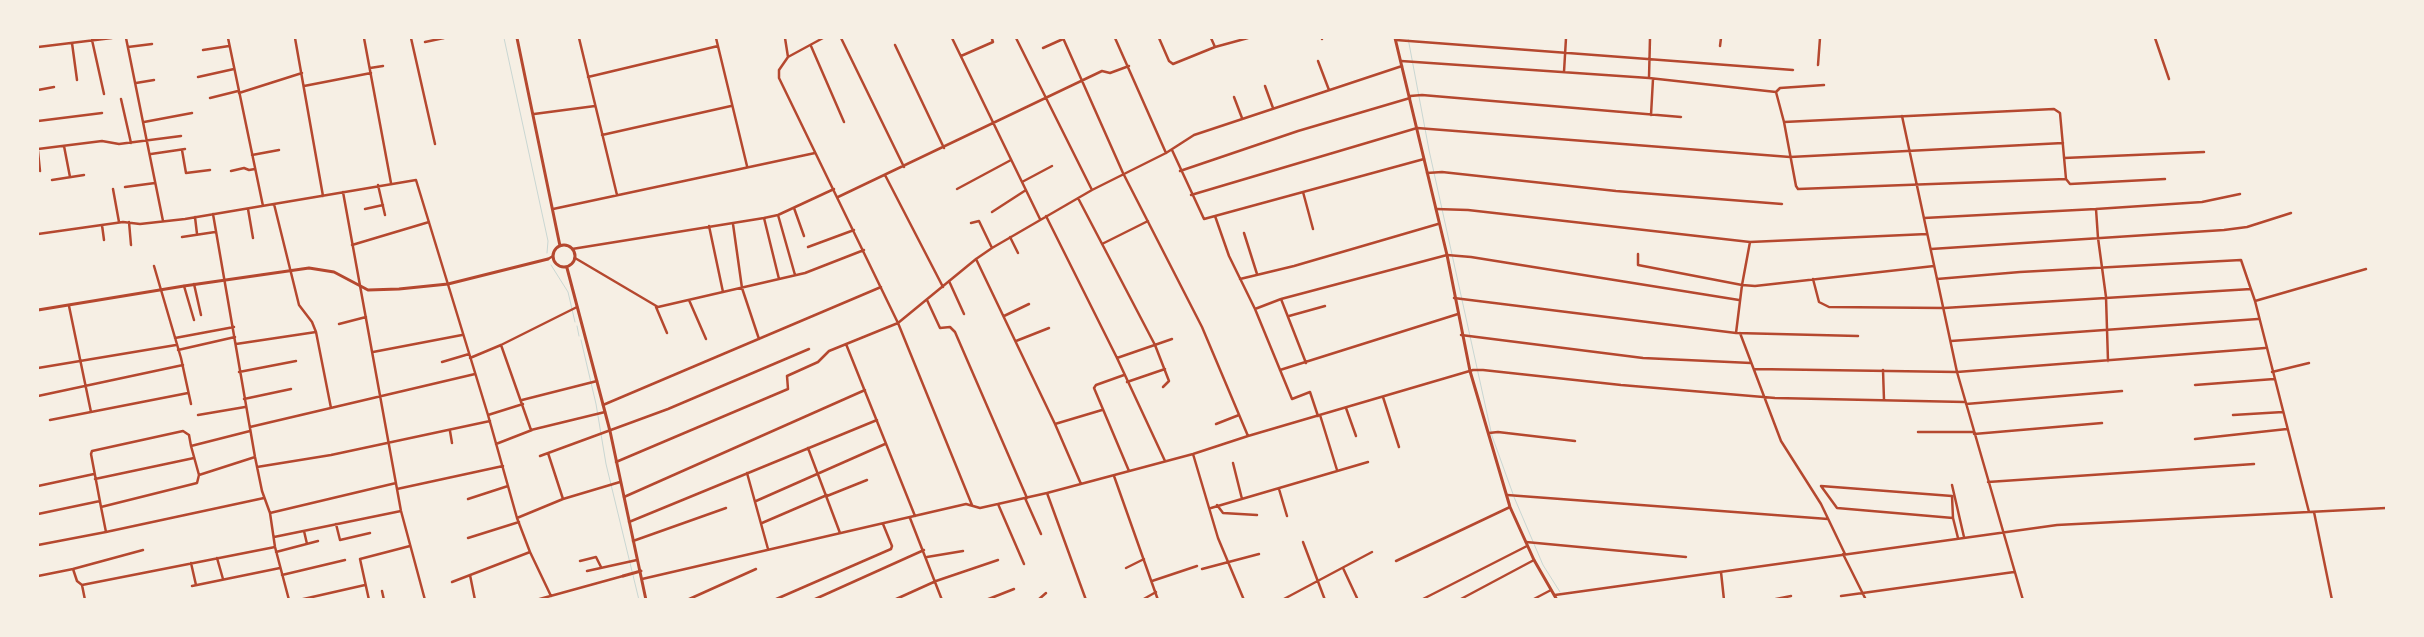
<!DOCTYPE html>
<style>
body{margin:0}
#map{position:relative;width:2424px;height:637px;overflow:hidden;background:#f6efe4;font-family:Helvetica,sans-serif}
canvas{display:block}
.frame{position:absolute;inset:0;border:39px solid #f6efe4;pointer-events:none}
</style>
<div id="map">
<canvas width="2424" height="637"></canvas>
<div class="frame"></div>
</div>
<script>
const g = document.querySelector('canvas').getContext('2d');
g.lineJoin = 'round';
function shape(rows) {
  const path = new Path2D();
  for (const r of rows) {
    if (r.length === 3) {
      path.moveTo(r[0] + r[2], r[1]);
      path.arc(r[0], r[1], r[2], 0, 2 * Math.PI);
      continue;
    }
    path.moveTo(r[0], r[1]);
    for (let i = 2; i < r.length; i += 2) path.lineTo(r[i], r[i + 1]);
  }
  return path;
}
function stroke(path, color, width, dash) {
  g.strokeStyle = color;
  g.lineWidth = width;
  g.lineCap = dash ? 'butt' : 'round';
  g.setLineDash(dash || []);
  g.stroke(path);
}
stroke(shape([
 [504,38,548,241,547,253],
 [1408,38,1429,150,1492,436,1513,494],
 [551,265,568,292,575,322],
 [577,326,579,336],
 [581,340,596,404,606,464,639,600],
 [1514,497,1543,565,1560,592]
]), '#c9d6d2', 1);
stroke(shape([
 [126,38,163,221],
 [228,38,263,206],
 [295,38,323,196],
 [364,38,391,183],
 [411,38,435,144],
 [579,38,617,195],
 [716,38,747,166],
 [785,38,788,57],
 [823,38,788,57,779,70,779,78,898,323,972,505],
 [841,38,904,167],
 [952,38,1040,219],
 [1016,38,1092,190],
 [1063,38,1123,173,1202,327,1248,436],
 [1115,38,1166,153],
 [1159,38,1169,61,1173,64,1215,47,1248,38],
 [1211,38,1215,47],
 [1322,38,1322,39],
 [2155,38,2169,79],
 [92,40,104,94],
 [1396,40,1793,70],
 [425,42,444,38],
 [72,43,77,80],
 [895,45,944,148],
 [811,46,844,122],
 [1720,46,1721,38],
 [38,47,112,38],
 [128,47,152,44],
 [1043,48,1063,39],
 [203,50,229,46],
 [961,56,993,42,992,39],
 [1318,61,1329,90],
 [1401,61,1649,78,1776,92],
 [1818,65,1820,38],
 [370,68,383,66],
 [1564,72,1566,38],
 [198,77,234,69],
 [588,77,718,46],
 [1649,78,1650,38],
 [136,83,154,80],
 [304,86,371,73],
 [1265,86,1273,108],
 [38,90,54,87],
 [1776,92,1784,122,1796,186,1798,189,2066,179,2070,184,2165,179],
 [1776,92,1780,88,1824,85],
 [239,93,302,73],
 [1410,96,1422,95,1681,117],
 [1234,97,1242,118],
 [210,98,238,91],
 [121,99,131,143],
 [534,114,595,106],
 [1651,115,1653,79],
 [1902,116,1957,372,2023,600],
 [38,121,102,113],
 [144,122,192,113],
 [1784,122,2054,109,2060,113,2066,179],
 [602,135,731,106],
 [64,146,70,177],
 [38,149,102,141,119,144,181,136],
 [182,150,186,173,210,170],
 [1172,150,1204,219,1424,159],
 [38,151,40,171],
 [151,154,185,149],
 [252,155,279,150],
 [2064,158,2204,152],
 [231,171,244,168,249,170,255,169],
 [1180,171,1298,131,1410,98],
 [1427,173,1442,172,1616,191,1782,204],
 [885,175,943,287],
 [52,180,84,175],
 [1022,182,1052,166],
 [378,185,385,215],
 [125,187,155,183],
 [113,189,119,222],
 [957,189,1011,160],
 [343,192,401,511,425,600],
 [1303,192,1313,229],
 [1191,195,1417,128,1790,157,2063,143],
 [838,197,1102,71,1110,73,1129,66],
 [1078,198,1155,345,1169,381,1163,387],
 [274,204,299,305,312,322,316,332,331,408],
 [794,208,804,236],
 [248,209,253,238],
 [365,209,383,205],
 [553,209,815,153],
 [1436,209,1468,210,1750,242,1927,234],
 [992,212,1026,190],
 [213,214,255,457,262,491,270,513,275,547,289,600],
 [778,215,795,275],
 [1046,216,1117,358,1165,461],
 [1215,216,1229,256,1255,309,1292,399,1310,392,1318,416],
 [195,217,197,234],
 [764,218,779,279],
 [1924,218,2096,209],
 [129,222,131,245],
 [971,223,979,221,992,248],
 [733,224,742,288,759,339],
 [102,225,104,240],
 [709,226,723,292],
 [1244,233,1257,274],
 [38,234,123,222,140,224,185,219,416,180,488,415,517,518,530,552,551,596],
 [182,237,215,232],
 [1010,237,1018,253],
 [1102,244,1148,221],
 [352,245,429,222],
 [808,247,854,230],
 [572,249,764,218,778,215,834,189],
 [1931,249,2224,230,2247,227,2291,213],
 [1638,254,1638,265,1742,285,1750,242],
 [575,258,658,307,805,273,864,250],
 [548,259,553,256],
 [976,259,1055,424,1081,484],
 [154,266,181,358,191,404],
 [1240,279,1294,266,1438,224],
 [1813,279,1819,302,1829,307,1944,308,2251,289],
 [1937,279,2020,272,2241,260,2255,301,2309,512],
 [949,281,964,314],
 [194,284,201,315],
 [184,286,194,320],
 [1454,298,1736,333,1742,285,1755,286,1934,266],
 [1281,299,1306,363],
 [689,300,706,339],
 [927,300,940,328,950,327,955,332,1027,498],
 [2255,301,2366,269],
 [69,306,91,412],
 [656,307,667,333],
 [1255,309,1281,299,1447,255,1471,257,1739,300],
 [1004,316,1029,304],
 [1289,316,1325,306],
 [339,324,366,317],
 [1736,333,1858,336],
 [1740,333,1781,441,1821,504,1845,554],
 [1461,335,1643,358,1751,363],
 [175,338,234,327],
 [1016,341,1049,328],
 [1951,341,2258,319],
 [236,344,316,332],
 [846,344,915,516],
 [501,345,531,430,605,412],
 [178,350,235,337],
 [373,352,462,335],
 [470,358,501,345,577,307],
 [1117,358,1172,339],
 [2108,361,2106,297,2098,238,2096,209,2202,202,2240,194],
 [442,362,469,354],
 [38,368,176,345],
 [1754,369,1957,372,2265,348],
 [1280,370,1458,314],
 [1883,370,1884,400],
 [239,372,296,361],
 [2272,372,2309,363],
 [1124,375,1096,385,1094,388,1129,471],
 [1127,382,1165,369],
 [2195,385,2274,379],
 [38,396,183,365],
 [1383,397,1399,447],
 [244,399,291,389],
 [522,400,597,381],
 [1966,404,2122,391],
 [603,405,881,287],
 [1346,408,1356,436],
 [198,415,245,407],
 [488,415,523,404],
 [1320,415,1337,470],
 [2233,415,2283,412],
 [50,420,188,393],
 [1055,424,1102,410],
 [1216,424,1239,415],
 [250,427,475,374],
 [250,431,191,446,189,435,183,431,92,451,91,454,101,507,106,532,264,498],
 [450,431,452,443],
 [1918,432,1974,432],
 [1489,433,1498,432,1575,441],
 [1974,434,2102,423],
 [2195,439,2287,429],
 [496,444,532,430],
 [808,448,840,533],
 [548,453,563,499],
 [1193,454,1218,538,1244,600],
 [540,456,668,409,809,349],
 [616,462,788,389,787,376,818,362,829,351,898,323,976,259,992,248,1092,190,1166,153,1194,135,1402,66],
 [1233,463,1242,499],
 [257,467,331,455,490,421],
 [747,473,768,549],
 [199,475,255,457],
 [1114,476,1158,600],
 [95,479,194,458],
 [1988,482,2254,464],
 [1952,485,1964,537],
 [38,486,94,474],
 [1821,486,1837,508,1953,518,1958,538],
 [1821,486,1952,496,1953,518],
 [397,489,503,466],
 [1279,489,1287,516],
 [1047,493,1086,600],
 [1507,495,1828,519],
 [827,496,867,480],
 [624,497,865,390],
 [1025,498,1041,534],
 [468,499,508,486],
 [756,501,885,444],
 [998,504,1024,564],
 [1217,505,1223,513,1257,515],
 [101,507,197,483,199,475,191,446],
 [1211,508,1368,462],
 [2314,512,2332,600],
 [270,513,396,483],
 [38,514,100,501],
 [517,518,563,499,620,482],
 [910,518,942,600],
 [629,522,877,420],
 [762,523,827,495],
 [336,524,340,540,370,533],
 [304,531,307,544],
 [274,537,401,511],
 [468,538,519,522],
 [633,541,726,508],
 [1303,542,1325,600],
 [1526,542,1686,557],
 [38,545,106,532],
 [276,552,318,541],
 [1843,554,1866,600],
 [927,557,963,551],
 [217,558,223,579],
 [580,561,596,557,601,567],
 [1396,561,1510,507],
 [191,563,196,585],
 [1126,568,1144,559],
 [1343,568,1357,598],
 [73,569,143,550],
 [1202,569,1259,554],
 [587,571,637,560],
 [1721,572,1724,600],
 [282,575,345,560],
 [470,575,475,600],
 [38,576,73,569,77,581,82,585,275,547],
 [642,579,966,504,980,508,1047,493,1193,454,1248,436,1473,370,1483,370,1621,385,1775,398,1965,402],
 [1152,581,1197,566],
 [452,582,530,552],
 [82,585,85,600],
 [192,586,280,568],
 [382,591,384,600],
 [1555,595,2057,525,2386,508],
 [1841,596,2014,572],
 [299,600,365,585],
 [369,600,360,559,410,546],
 [536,600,623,576],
 [687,600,756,569],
 [774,600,891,549,892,546,883,524],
 [813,600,924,550],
 [894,600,936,581,998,560],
 [986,600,1014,589],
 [1038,600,1046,593],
 [1142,600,1156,592],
 [1282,600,1372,552],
 [1421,600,1527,546],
 [1459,600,1534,560],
 [1532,600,1551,590],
 [1771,600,1791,596]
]), '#b5482f', 2.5);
stroke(shape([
 [517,38,560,246],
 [1395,38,1447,255,1470,371,1510,507,1534,560,1557,600],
 [564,256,11],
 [567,268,610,431,646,600],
 [38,310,184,286,309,268,334,272,368,290,399,289,448,284,548,259],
 [623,576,641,571]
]), '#b5482f', 3);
</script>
